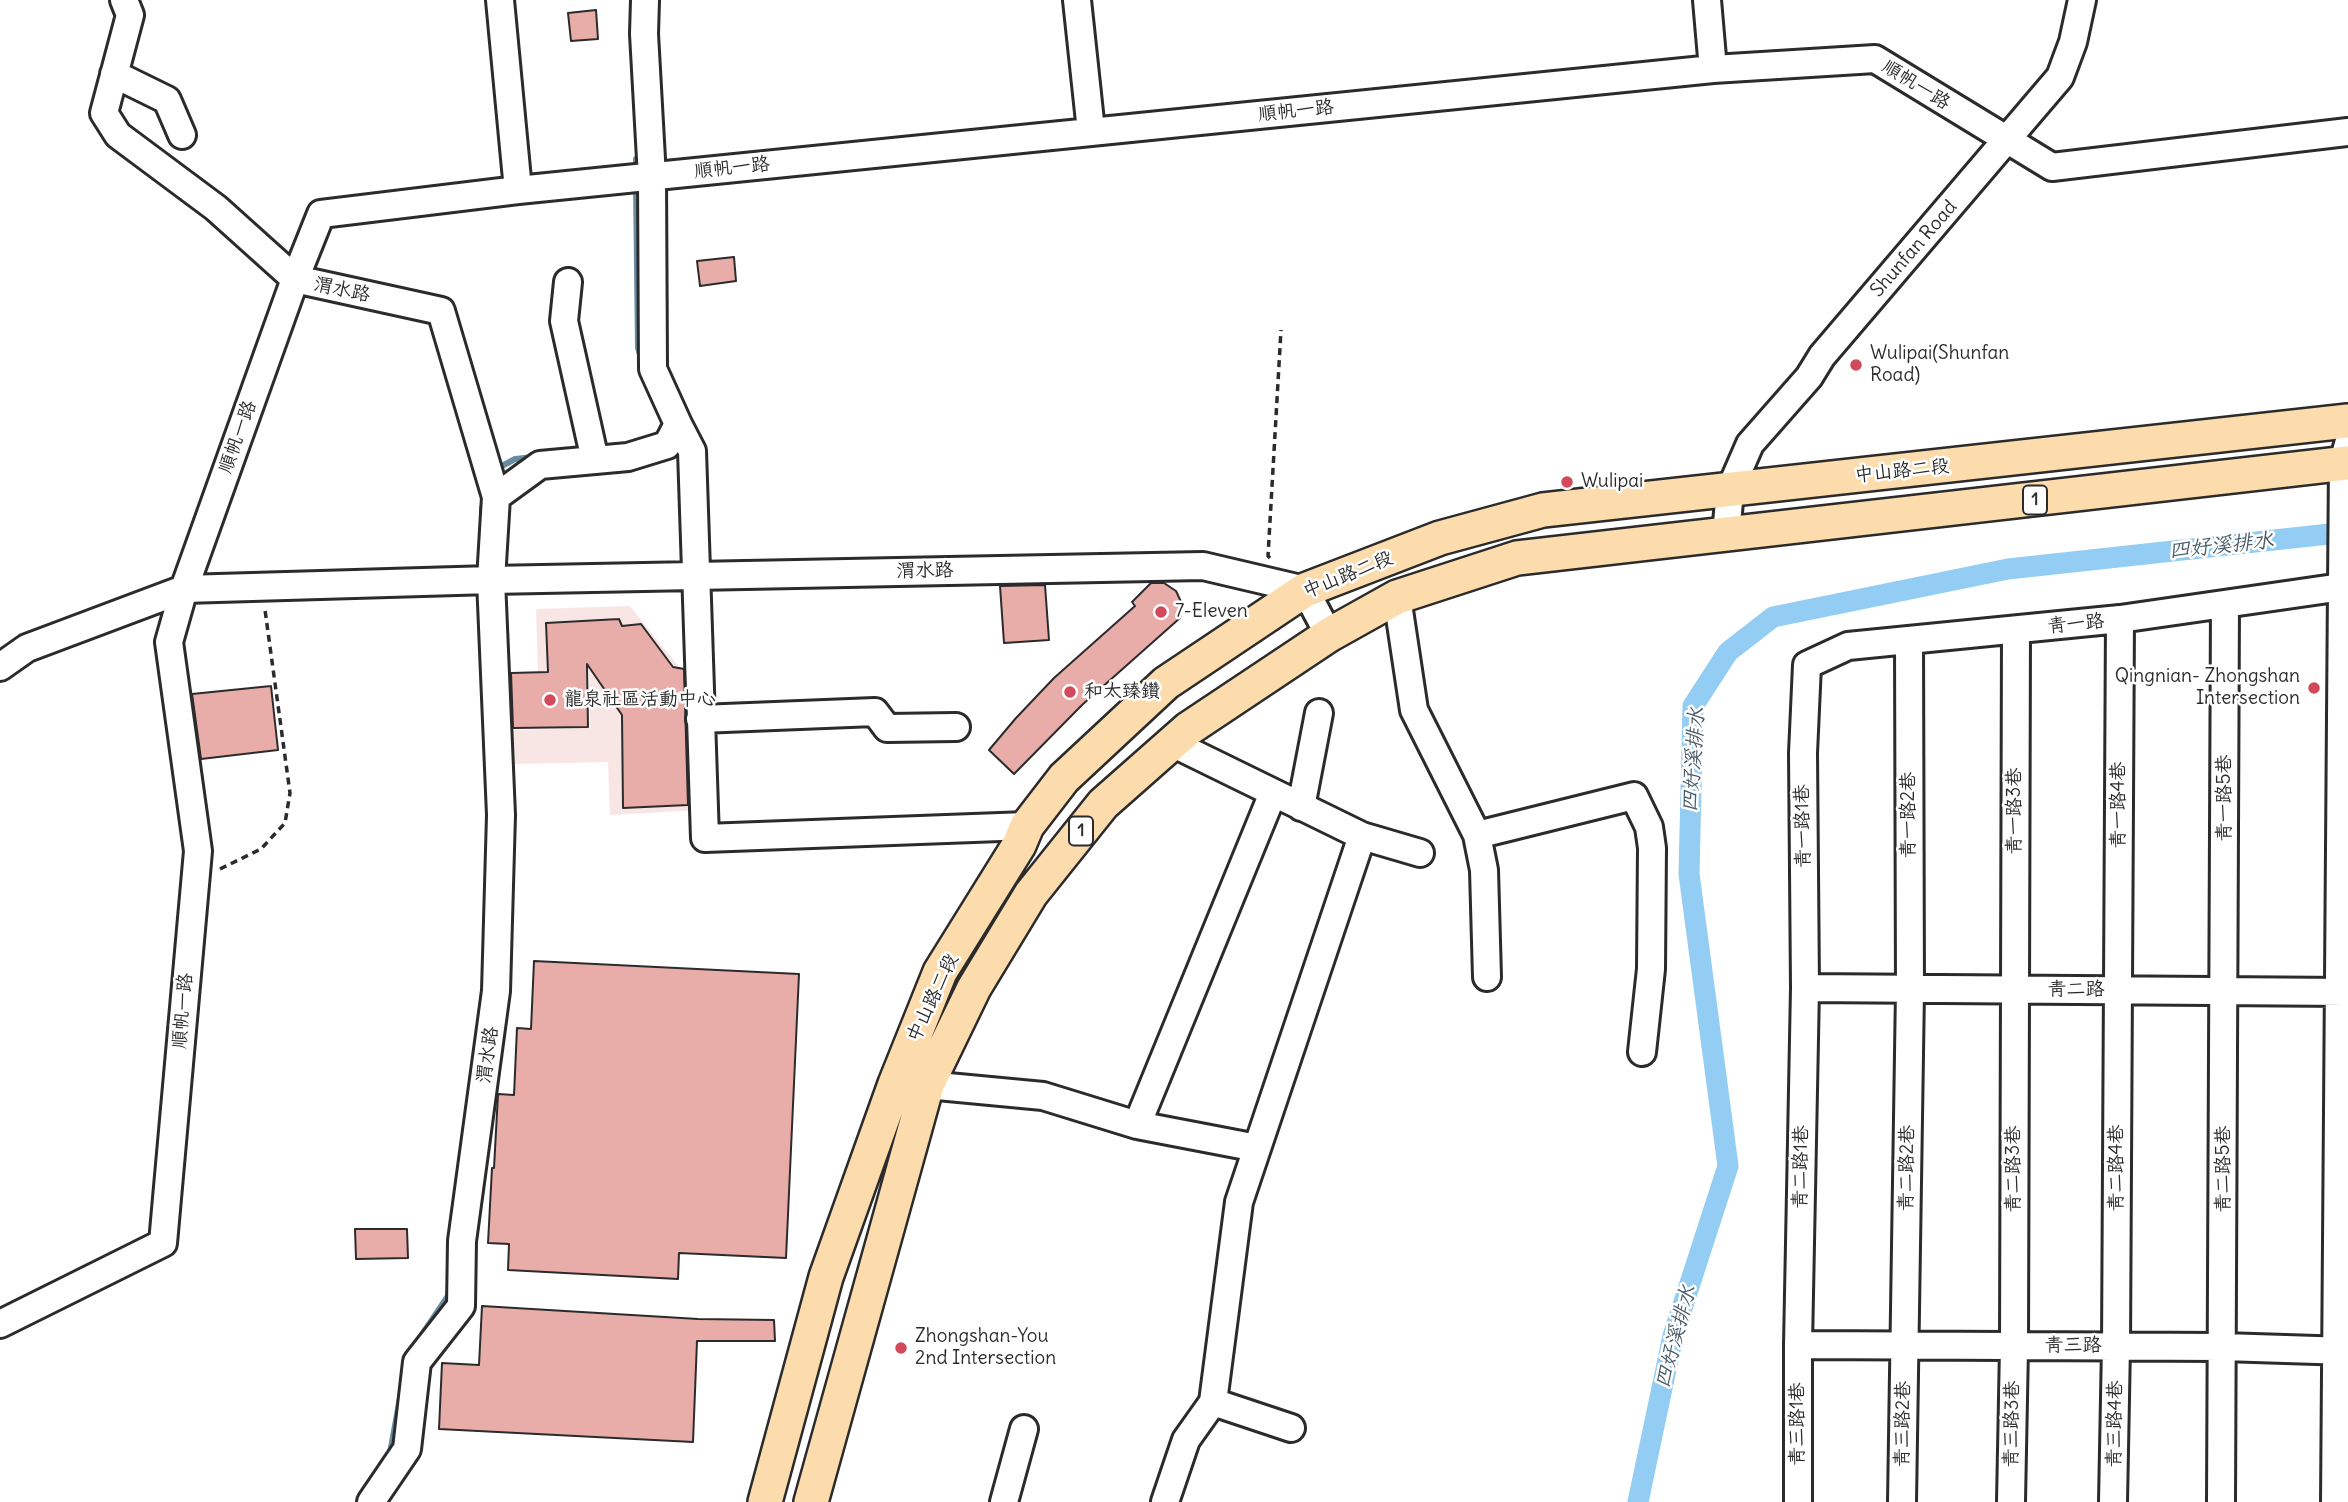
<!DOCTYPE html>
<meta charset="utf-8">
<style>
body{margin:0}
canvas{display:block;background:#fff}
</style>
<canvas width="2348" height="1502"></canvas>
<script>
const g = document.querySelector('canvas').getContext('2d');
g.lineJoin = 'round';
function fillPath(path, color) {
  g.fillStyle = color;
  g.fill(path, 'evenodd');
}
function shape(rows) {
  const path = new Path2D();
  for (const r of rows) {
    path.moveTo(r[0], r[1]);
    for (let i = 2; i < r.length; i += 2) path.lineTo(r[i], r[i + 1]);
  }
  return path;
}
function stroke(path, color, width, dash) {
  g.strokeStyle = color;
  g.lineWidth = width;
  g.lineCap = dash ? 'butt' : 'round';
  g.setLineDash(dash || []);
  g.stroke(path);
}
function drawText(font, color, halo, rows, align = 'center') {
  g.font = font + ' Delius,"LXGW WenKai TC",sans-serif';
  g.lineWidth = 5;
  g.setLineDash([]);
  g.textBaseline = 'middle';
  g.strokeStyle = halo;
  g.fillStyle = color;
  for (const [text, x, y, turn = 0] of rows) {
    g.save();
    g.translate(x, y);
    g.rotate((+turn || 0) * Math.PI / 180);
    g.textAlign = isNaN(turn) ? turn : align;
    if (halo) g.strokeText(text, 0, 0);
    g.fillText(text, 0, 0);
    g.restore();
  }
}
fillPath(shape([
 [630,606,679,667,687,668,698,810,610,815,608,762,512,764,511,730,590,728,589,669,538,671,536,609]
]), '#f8e6e5');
stroke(shape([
 [636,159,636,173],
 [636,184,638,348,642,361],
 [498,472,500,467,515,459,534,457],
 [482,525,482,508,485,501],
 [411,1351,448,1296,449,1289],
 [390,1453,400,1398]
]), '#6a8ca3', 6);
stroke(shape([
 [1638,1502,1673,1336,1728,1166,1689,874,1693,706,1728,652,1773,617,2008,569,2348,532]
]), '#94cdf3', 21);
const building = shape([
 [596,10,598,39,571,41,568,13,596,10],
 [734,257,736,281,700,286,697,261,734,257],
 [1151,583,1164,583,1176,591,1183,606,1180,618,1082,705,1014,774,989,750,1016,718,1054,678,1135,606,1132,602,1151,583],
 [1045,585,1049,640,1004,643,1000,586,1045,585],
 [619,619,622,626,641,624,673,667,684,669,688,805,623,808,622,715,587,664,588,727,513,728,511,673,548,672,546,623,619,619],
 [271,686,278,750,201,759,192,694,271,686],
 [534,961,799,974,786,1258,679,1253,678,1279,508,1270,509,1244,488,1243,492,1168,494,1168,498,1094,514,1095,517,1028,531,1029,534,961],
 [355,1229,407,1229,408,1258,356,1259,355,1229],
 [482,1306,698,1319,774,1320,775,1341,697,1341,693,1442,439,1429,442,1363,479,1365,482,1306]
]);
fillPath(building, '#e8ada8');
stroke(building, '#2b2b2b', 2);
const minor = shape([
 [124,0,130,15,104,113,118,135,216,208,295,279,441,311,496,497,491,580,501,815,496,991,462,1241,461,1306,417,1362,407,1449,371,1502],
 [500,0,518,190],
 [1077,0,1091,131],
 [1707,0,1713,69],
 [114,74,167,100,182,135],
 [568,282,564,321,595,460],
 [678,424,692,451,705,838,1027,826],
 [496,497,540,465,628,457,667,445,678,424,653,369,652,177,644,34,645,0],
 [1726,535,1730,490,1750,444,1809,377,1822,356,2060,77,2073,42,2082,0],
 [1397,597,1414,710,1477,835,1484,870,1487,977],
 [0,667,27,648,184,589,491,580,1203,566,1305,590,1329,635],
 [700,719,875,712,887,728,956,727],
 [1301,807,1319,713],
 [1477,835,1634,796,1649,827,1652,848,1651,969,1642,1052],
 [1362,836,1420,853],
 [1805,988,2348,992],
 [927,1085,1043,1096,1137,1125,1257,1148],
 [1137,1125,1273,793],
 [0,1324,163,1243,198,851,169,642,184,589,295,279,321,214,518,190,1713,69,1875,59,2052,167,2348,132],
 [1798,1345,2223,1347,2348,1351],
 [1213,1402,1291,1428],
 [1004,1502,1024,1429],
 [1165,1502,1186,1440,1213,1402,1239,1202,1362,836,1172,743],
 [1798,1502,1798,1345,1805,988,1803,753,1807,665,1848,646,2120,619,2348,586],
 [1902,1502,1910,990,1909,641],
 [2011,1502,2014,1347,2016,631],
 [2113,1502,2116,1346,2120,619],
 [2221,1502,2225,605],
 [2335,1502,2342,586,2343,463,2348,444]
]);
const major = shape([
 [765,1502,826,1277,895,1084,940,972,1019,845,1027,826,1064,778,1166,683,1305,590,1440,538,1543,510,2348,421],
 [811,1502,927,1085,974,988,1031,894,1103,804,1188,729,1329,635,1397,597,1517,558,2348,463]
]);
stroke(minor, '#2b2b2b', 32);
stroke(major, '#2b2b2b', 38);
stroke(shape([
 [1270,558,1268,556,1281,330],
 [220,869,261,849,285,823,290,793,265,610]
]), '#2b2b2b', 3.5, [7, 5]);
stroke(minor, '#fff', 26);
stroke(major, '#fcdcac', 33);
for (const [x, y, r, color] of [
 [1856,365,7,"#d1495b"],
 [1567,482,7,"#d1495b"],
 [1161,612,7,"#d1495b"],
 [2314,688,7,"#d1495b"],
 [1070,692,7,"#d1495b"],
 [550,700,7,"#d1495b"],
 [901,1348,7,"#d1495b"]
]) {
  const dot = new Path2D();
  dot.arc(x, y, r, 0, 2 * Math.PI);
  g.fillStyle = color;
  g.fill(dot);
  stroke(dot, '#fff', 2.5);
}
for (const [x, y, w] of [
 [2035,500,24],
 [1081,831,24]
]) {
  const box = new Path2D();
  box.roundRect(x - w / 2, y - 14.5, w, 29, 5);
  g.fillStyle = '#fff';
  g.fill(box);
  stroke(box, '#2b2b2b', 2);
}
drawText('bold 18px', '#2b2b2b', null, [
 ["1",2035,500],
 ["1",1081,831]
]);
drawText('19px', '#2b2b2b', '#fff', [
 ["順帆一路",1916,85,32],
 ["順帆一路",1296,111,-6],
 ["順帆一路",732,168,-6],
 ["Shunfan Road",1914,249,-49],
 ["渭水路",342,290,12],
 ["順帆一路",238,437,-70],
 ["中山路二段",1902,471,-6],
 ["渭水路",925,571,-1],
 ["中山路二段",1348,575,-22],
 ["青一路",2076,624,-6],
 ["青一路5巷",2225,798,-90],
 ["青一路4巷",2119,805,-90],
 ["青一路3巷",2015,811,-90],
 ["青一路2巷",1909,815,-90],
 ["青一路1巷",1803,826,-91],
 ["青二路",2076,990],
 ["中山路二段",933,998,-65],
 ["順帆一路",183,1011,-85],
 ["渭水路",488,1055,-82],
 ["青二路1巷",1801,1167,-89],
 ["青二路2巷",1907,1168,-89],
 ["青二路4巷",2117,1168,-90],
 ["青二路3巷",2014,1169,-90],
 ["青二路5巷",2224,1169,-90],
 ["青三路",2073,1346],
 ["青三路1巷",1798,1424,-90],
 ["青三路2巷",1903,1424,-89],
 ["青三路3巷",2012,1424,-89],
 ["青三路4巷",2115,1424,-89]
]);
drawText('19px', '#2b2b2b', '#fff', [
 ["Wulipai(Shunfan",1870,354],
 ["Road)",1870,376],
 ["Wulipai",1581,482],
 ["7-Eleven",1175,612],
 ["Qingnian- Zhongshan",2300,677,"right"],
 ["Intersection",2300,699,"right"],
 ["和太臻鑽",1084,692],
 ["龍泉社區活動中心",564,700],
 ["Zhongshan-You",915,1337],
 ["2nd Intersection",915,1359]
], 'left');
drawText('italic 21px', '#4a5c67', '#fff', [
 ["四好溪排水",2221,546,-6],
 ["四好溪排水",1694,760,-86],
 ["四好溪排水",1676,1337,-75]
]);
</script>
